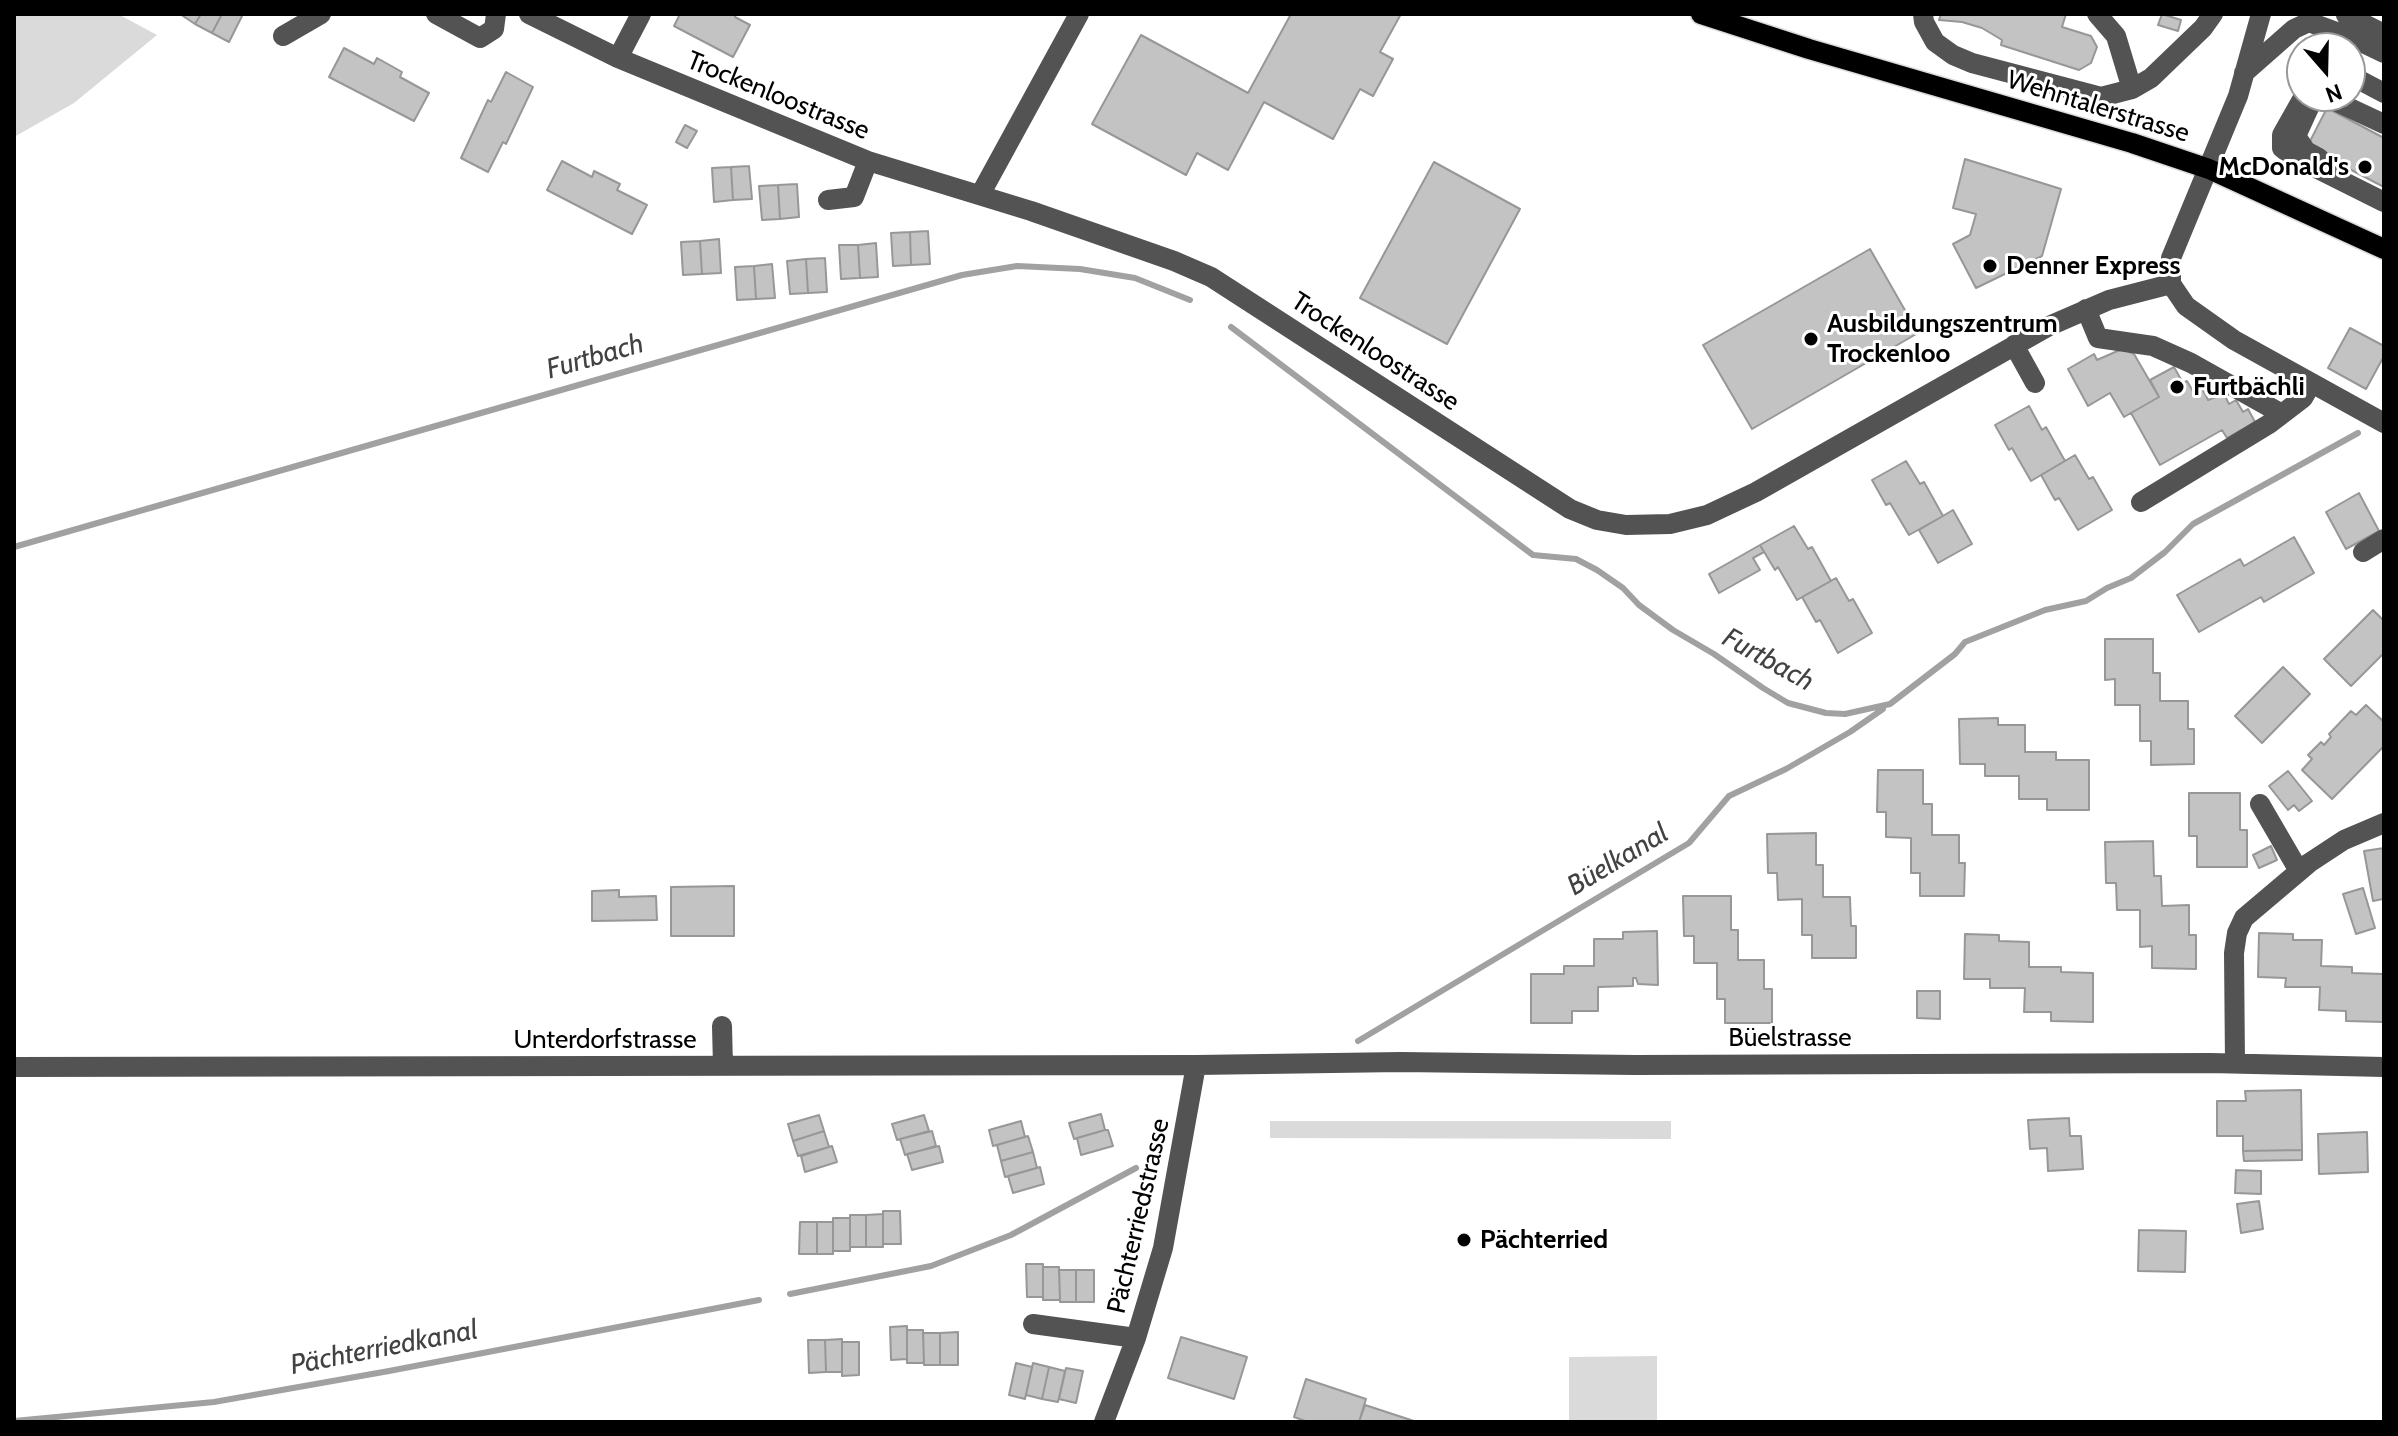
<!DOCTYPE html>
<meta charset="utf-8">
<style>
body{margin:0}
#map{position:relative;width:2398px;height:1436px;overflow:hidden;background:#fff;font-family:Cabin,sans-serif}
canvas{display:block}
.frame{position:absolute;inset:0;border:16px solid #000;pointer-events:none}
.north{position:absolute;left:2286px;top:32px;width:80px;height:80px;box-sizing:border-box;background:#fff;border:2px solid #999;border-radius:50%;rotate:160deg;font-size:22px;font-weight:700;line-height:32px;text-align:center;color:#000}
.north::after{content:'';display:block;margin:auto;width:28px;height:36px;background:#000;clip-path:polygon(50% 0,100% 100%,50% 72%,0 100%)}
</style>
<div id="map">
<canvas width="2398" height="1436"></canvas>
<div class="frame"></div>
<div class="north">N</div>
</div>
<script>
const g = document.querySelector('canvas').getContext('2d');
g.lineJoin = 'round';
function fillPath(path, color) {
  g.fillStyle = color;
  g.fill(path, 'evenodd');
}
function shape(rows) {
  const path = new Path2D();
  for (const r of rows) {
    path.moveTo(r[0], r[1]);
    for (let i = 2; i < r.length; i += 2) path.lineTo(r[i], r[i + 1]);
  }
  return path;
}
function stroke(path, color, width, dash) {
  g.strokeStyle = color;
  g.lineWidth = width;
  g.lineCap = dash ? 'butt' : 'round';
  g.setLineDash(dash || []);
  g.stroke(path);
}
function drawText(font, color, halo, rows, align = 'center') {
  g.font = font + ' Cabin,sans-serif';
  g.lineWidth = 6;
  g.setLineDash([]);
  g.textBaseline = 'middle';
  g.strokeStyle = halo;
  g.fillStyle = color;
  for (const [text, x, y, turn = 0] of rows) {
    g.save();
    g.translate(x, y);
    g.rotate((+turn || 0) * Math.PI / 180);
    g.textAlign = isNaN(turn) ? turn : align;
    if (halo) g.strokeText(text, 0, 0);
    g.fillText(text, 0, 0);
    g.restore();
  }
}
fillPath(shape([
 [14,14,118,14,157,35,74,103,14,137],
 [1270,1121,1671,1121,1671,1139,1270,1138],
 [1657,1356,1657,1422,1569,1422,1569,1357]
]), '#dadada');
stroke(shape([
 [1231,327,1533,555,1576,559,1597,570,1623,588,1639,605,1673,630,1714,654,1763,688,1788,703,1826,713,1845,714,1890,704,1955,654,1965,642,2045,610,2086,601,2107,588,2131,578,2165,552,2193,524,2358,433],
 [14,547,962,275,1017,266,1080,269,1135,278,1190,300],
 [1358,1041,1689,843,1729,796,1786,769,1850,732,1883,709],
 [790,1294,931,1266,1011,1235,1136,1168],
 [14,1421,214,1402,389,1371,759,1300]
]), '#a1a1a1', 6);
const building = shape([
 [180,14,201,14,195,24,180,14],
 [201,14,222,14,212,33,195,24,201,14],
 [222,14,243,14,229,42,212,33,222,14],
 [680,14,736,14,735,17,750,25,733,57,674,26,680,14],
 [1291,14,1401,14,1380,52,1393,59,1373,96,1360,89,1333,139,1264,102,1228,170,1197,153,1186,175,1092,124,1141,35,1248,93,1291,14],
 [1941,14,2066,14,2062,27,2091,36,2097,47,2091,63,2079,70,2001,45,2002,40,1982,28,1962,22,1939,20,1941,14],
 [2162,14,2181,20,2178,31,2158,25,2162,14],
 [344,48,374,64,377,58,402,72,400,77,429,93,414,121,329,77,344,48],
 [506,72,533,87,506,144,503,142,488,172,461,158,488,100,491,102,506,72],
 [2327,108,2384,138,2384,187,2307,147,2327,108],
 [685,125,697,131,687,148,676,142,685,125],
 [1965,159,2061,189,2042,256,1976,288,1953,244,1970,235,1976,214,1953,208,1965,159],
 [562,161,592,177,594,171,620,184,617,190,647,205,632,234,547,190,562,161],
 [1434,162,1520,209,1447,344,1360,298,1434,162],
 [749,166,752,199,733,200,731,167,749,166],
 [731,167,733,200,714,202,712,168,731,167],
 [797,184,799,217,780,219,778,185,797,184],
 [778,185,780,219,762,220,759,186,778,185],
 [928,231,930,264,911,265,910,232,928,231],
 [910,232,911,265,893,266,891,233,910,232],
 [719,239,721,273,702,274,700,241,719,239],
 [700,241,702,274,683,275,681,242,700,241],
 [876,243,878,277,860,278,858,245,876,243],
 [839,245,858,245,860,278,841,279,839,245],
 [1870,249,1918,333,1752,429,1703,345,1870,249],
 [825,258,827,292,808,293,806,259,825,258],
 [806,259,808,293,790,294,787,261,806,259],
 [772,264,775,298,756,299,754,266,772,264],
 [754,266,756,299,737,300,735,267,754,266],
 [2350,328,2384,346,2384,356,2366,389,2328,368,2350,328],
 [2122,349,2134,354,2159,397,2124,417,2110,393,2088,406,2068,369,2094,354,2097,360,2122,349],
 [2174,367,2183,383,2187,381,2194,393,2202,388,2208,400,2224,394,2229,404,2236,400,2243,412,2248,409,2255,422,2227,438,2222,430,2160,465,2131,413,2159,397,2150,380,2174,367],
 [2029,406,2042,430,2046,427,2065,461,2031,481,2012,448,2009,450,1995,425,2029,406],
 [2075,455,2089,479,2093,477,2112,510,2078,530,2059,498,2055,500,2041,475,2075,455],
 [1906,461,1920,484,1924,482,1943,516,1909,535,1890,503,1886,505,1872,480,1906,461],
 [2359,493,2379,531,2346,549,2326,512,2359,493],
 [1953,510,1972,544,1938,563,1919,530,1953,510],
 [1794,526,1808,549,1812,547,1831,581,1797,600,1778,567,1775,570,1760,545,1794,526],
 [2294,537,2314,573,2264,602,2261,597,2199,632,2177,595,2240,559,2244,566,2294,537],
 [1760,545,1764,552,1753,558,1760,570,1719,593,1709,574,1760,545],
 [1836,578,1849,601,1853,599,1872,633,1838,653,1820,620,1816,622,1802,597,1836,578],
 [2373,610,2384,621,2384,653,2351,686,2324,659,2373,610],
 [2105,639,2153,639,2153,673,2160,673,2160,701,2188,701,2188,729,2194,729,2194,764,2151,765,2151,741,2140,741,2140,705,2115,705,2115,679,2105,680,2105,639],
 [2283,667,2310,694,2262,743,2235,716,2283,667],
 [2366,705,2384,722,2384,746,2332,799,2302,770,2312,759,2308,755,2321,742,2324,745,2331,737,2329,734,2351,711,2356,715,2366,705],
 [1998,718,1998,725,2025,725,2025,752,2056,752,2056,760,2089,760,2089,810,2047,810,2047,799,2019,799,2019,776,1985,776,1985,764,1960,764,1959,719,1998,718],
 [1878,770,1923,770,1923,804,1932,804,1932,835,1959,835,1959,863,1965,863,1964,896,1920,896,1920,873,1911,873,1911,838,1886,837,1886,812,1877,812,1878,770],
 [2288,771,2312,801,2299,811,2294,805,2288,810,2269,786,2288,771],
 [2189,793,2240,793,2240,830,2247,830,2247,867,2197,867,2197,836,2189,836,2189,793],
 [1816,833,1816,865,1823,865,1823,897,1850,897,1851,926,1856,926,1856,958,1812,958,1812,935,1802,935,1802,899,1778,900,1777,873,1768,873,1767,834,1816,833],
 [2153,841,2154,876,2161,876,2162,906,2189,905,2189,935,2196,935,2196,969,2152,968,2152,946,2140,947,2140,910,2117,910,2116,883,2106,883,2105,842,2153,841],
 [2271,846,2277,860,2259,868,2253,855,2271,846],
 [2384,848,2384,904,2383,899,2373,901,2364,851,2384,848],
 [734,886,734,936,671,936,671,887,734,886],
 [2363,888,2375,928,2356,934,2343,894,2363,888],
 [619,890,619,897,656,896,657,920,592,921,592,891,619,890],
 [1683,896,1731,896,1731,930,1738,930,1738,960,1764,960,1764,989,1772,989,1772,1023,1725,1023,1725,999,1717,999,1717,963,1694,963,1694,936,1684,936,1683,896],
 [1657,931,1658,985,1638,984,1636,978,1633,978,1633,986,1598,987,1598,1011,1572,1011,1572,1023,1531,1023,1531,974,1564,974,1564,966,1594,966,1594,939,1623,939,1623,932,1657,931],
 [2259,933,2293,934,2293,940,2322,940,2321,966,2352,967,2352,973,2384,974,2384,1022,2346,1021,2346,1011,2319,1010,2320,987,2285,987,2286,978,2258,977,2259,933],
 [1965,934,1999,935,1999,941,2029,942,2029,967,2061,967,2061,972,2093,973,2093,1022,2051,1021,2051,1012,2024,1012,2025,988,1990,988,1990,979,1964,979,1965,934],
 [1917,991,1940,991,1940,1019,1917,1018,1917,991],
 [2301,1090,2302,1150,2243,1151,2243,1136,2217,1136,2217,1101,2246,1101,2245,1091,2301,1090],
 [1101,1114,1105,1130,1074,1139,1069,1123,1101,1114],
 [819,1115,824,1131,793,1141,788,1124,819,1115],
 [924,1115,929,1131,897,1140,892,1124,924,1115],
 [2069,1118,2070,1136,2081,1136,2083,1169,2048,1171,2047,1148,2030,1149,2028,1120,2069,1118],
 [1021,1121,1025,1137,993,1146,989,1130,1021,1121],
 [1105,1130,1108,1130,1113,1146,1081,1155,1077,1138,1105,1130],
 [824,1131,829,1147,798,1156,793,1141,824,1131],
 [932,1131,936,1146,905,1155,900,1139,932,1131],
 [2367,1132,2368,1172,2319,1174,2318,1134,2367,1132],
 [1028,1136,1033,1152,1001,1161,997,1145,1028,1136],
 [832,1146,837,1162,805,1172,801,1156,832,1146],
 [939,1146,943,1162,912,1170,907,1154,939,1146],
 [2302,1150,2302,1160,2244,1161,2243,1151,2302,1150],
 [1033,1152,1037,1168,1005,1177,1001,1161,1033,1152],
 [1040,1167,1044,1184,1013,1193,1008,1176,1040,1167],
 [2236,1170,2261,1171,2261,1194,2235,1193,2236,1170],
 [2259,1201,2263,1229,2241,1233,2237,1204,2259,1201],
 [883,1211,900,1211,901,1244,883,1244,883,1211],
 [883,1214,883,1247,866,1247,866,1215,883,1214],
 [850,1215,866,1215,866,1247,850,1247,850,1215],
 [833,1218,850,1218,850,1251,833,1251,833,1218],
 [800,1222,817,1222,817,1254,799,1254,800,1222],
 [817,1222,833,1222,833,1254,817,1254,817,1222],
 [2139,1230,2186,1231,2185,1272,2138,1271,2139,1230],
 [1026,1264,1043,1264,1043,1297,1027,1297,1026,1264],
 [1043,1267,1059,1267,1060,1300,1043,1300,1043,1267],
 [1059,1270,1076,1270,1076,1302,1060,1302,1059,1270],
 [1076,1270,1094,1270,1094,1302,1076,1302,1076,1270],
 [907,1326,907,1359,891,1360,890,1327,907,1326],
 [907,1330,923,1330,924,1363,907,1363,907,1330],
 [958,1332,958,1365,940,1365,940,1333,958,1332],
 [923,1333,940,1333,940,1365,924,1365,923,1333],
 [1181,1337,1247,1357,1234,1399,1168,1378,1181,1337],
 [842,1339,842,1372,826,1372,825,1340,842,1339],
 [808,1340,825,1340,826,1372,809,1373,808,1340],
 [842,1342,859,1342,859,1375,842,1376,842,1342],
 [1016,1363,1032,1367,1025,1399,1009,1395,1016,1363],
 [1033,1363,1049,1367,1042,1399,1026,1395,1033,1363],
 [1049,1367,1065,1371,1058,1402,1042,1399,1049,1367],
 [1066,1368,1083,1371,1076,1403,1059,1399,1066,1368],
 [1306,1379,1366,1399,1359,1422,1308,1422,1294,1417,1306,1379],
 [1365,1405,1417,1422,1359,1422,1365,1405]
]);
fillPath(building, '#c3c3c3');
stroke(building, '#979797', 2);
const major = shape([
 [1701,14,1809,49,2132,143,2209,169,2384,249]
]);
stroke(major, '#dbdbdb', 23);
stroke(shape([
 [436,14,480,38,494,29,496,14],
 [529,14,618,58,868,161,1031,211,1174,261,1211,277,1570,509,1597,520,1626,525,1670,524,1707,515,1756,492,2049,326,2109,300,2171,284],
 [1923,14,1924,22,1935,42,1953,55,1972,63,2101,97,2132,89,2151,78,2203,28,2213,14],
 [2097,14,2116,36,2132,89],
 [2261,14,2238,96,2171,258,2171,284,2186,306,2234,340,2384,423],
 [2346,15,2384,34],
 [283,36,321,14],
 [618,58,641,14],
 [2244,73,2294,29,2309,22,2355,39,2384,53],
 [2350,75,2384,93],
 [2304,96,2282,135,2282,148,2292,156,2384,202],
 [2324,96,2384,124],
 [2319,158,2306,151,2296,136,2312,101,2323,96],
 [980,195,1079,14],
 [828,200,854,197,868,161],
 [2086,309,2098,338,2153,346,2191,363,2282,414],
 [2014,345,2035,383],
 [2141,502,2269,424,2303,398,2311,384],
 [2363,552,2384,539],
 [2260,804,2299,871],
 [722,1026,723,1066],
 [2235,1063,2234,953,2237,933,2244,918,2309,863,2344,840,2384,823],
 [14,1067,1196,1065,1401,1062,1635,1065,2210,1063,2384,1067],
 [1033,1324,1136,1338],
 [1104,1422,1136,1338,1163,1248,1196,1065]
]), '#535353', 20);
stroke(major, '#000', 20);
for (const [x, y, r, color] of [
 [2365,167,8,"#000"],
 [1990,266,8,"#000"],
 [1811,339,8,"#000"],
 [2177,387,8,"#000"],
 [1464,1240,8,"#000"]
]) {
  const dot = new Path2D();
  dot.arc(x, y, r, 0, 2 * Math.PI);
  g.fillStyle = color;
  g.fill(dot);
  stroke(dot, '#fff', 3);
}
drawText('26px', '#000', '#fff', [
 ["Trockenloostrasse",778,96,22],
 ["Wehntalerstrasse",2098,107,17],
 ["Trockenloostrasse",1375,352,33],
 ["Büelstrasse",1790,1038],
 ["Unterdorfstrasse",605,1040],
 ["Pächterriedstrasse",1139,1216,-77]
]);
drawText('bold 26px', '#000', '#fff', [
 ["McDonald's",2349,167,"right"],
 ["Denner Express",2006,266],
 ["Ausbildungszentrum",1827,324],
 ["Trockenloo",1827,354],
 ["Furtbächli",2193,387],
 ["Pächterried",1480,1240]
], 'left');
drawText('italic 28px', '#424242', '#fff', [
 ["Furtbach",595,357,-16],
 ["Furtbach",1768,660,29],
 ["Büelkanal",1618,860,-31],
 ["Pächterriedkanal",384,1348,-11]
]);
</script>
